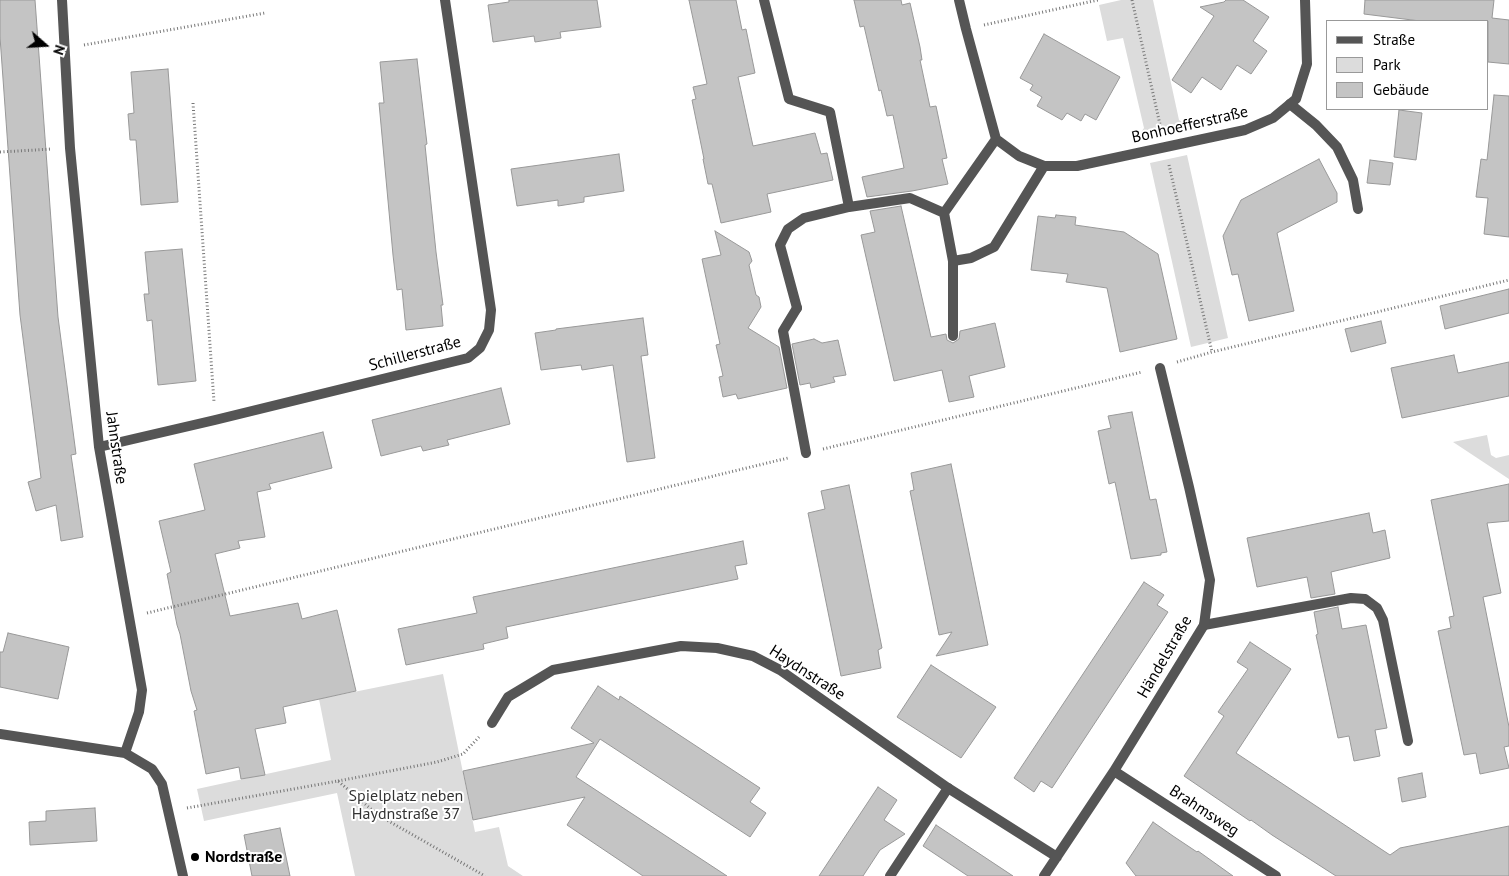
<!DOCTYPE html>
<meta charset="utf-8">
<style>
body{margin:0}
#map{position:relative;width:1509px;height:876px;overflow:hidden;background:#fff;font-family:"PT Sans",sans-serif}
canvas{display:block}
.legend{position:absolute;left:1326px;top:20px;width:162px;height:90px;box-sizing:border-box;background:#fff;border:1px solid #999;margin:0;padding:6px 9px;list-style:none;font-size:15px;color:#000}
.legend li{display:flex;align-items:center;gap:10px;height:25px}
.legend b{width:25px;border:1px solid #999}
.north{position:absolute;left:20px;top:20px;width:50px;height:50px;-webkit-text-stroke:4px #fff;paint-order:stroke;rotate:109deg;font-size:14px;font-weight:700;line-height:20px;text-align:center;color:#000}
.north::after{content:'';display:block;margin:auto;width:18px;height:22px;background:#000;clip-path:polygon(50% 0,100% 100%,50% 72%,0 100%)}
</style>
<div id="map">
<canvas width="1509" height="876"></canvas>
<ul class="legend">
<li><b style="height:6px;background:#555"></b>Straße</li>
<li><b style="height:14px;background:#dcdcdc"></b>Park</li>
<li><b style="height:14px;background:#c4c4c4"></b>Gebäude</li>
</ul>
<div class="north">N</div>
</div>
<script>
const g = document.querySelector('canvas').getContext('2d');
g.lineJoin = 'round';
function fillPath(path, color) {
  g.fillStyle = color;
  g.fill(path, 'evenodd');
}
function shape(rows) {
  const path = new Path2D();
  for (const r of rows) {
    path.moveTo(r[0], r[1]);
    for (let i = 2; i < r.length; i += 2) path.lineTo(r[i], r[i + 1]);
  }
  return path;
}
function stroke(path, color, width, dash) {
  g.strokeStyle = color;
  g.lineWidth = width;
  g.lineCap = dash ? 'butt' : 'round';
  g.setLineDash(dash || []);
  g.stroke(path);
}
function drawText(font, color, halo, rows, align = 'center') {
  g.font = font + ' "PT Sans",sans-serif';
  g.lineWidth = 4;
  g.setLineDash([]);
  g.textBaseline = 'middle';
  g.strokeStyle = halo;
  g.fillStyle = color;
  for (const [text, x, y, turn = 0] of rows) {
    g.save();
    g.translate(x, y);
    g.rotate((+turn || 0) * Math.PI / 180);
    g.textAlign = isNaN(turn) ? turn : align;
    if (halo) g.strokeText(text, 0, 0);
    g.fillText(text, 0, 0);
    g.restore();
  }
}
fillPath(shape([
 [1121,0,1153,0,1179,120,1191,128,1135,141,1144,128,1123,38,1107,41,1099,5],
 [1187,155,1228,338,1191,347,1150,163],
 [1487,435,1491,455,1496,458,1509,455,1509,479,1453,442],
 [443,674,475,832,499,827,508,866,523,876,355,876,337,793,204,821,197,789,331,760,319,699]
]), '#dcdcdc');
const building = shape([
 [0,0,35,0,58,317,76,454,71,455,83,537,61,541,56,505,36,511,28,482,41,478,20,315,0,37,0,0],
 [509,0,597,0,601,27,560,32,561,38,535,42,534,36,493,42,488,5,509,2,509,0],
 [689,0,736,0,742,30,746,29,755,73,738,77,753,146,815,133,821,154,827,153,833,180,767,194,771,212,721,223,712,184,708,184,703,159,704,159,692,100,696,99,693,87,707,84,689,0],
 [854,0,901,0,902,5,910,3,920,47,922,60,920,60,930,107,936,106,947,158,942,159,948,184,912,191,867,197,862,177,904,168,893,115,887,116,881,90,879,91,864,26,860,27,854,0],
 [1226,0,1243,0,1269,17,1253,41,1267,51,1251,74,1237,65,1221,90,1202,77,1191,93,1172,80,1214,16,1200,7,1224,2,1226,0],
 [1365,0,1494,0,1492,18,1509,20,1509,64,1488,62,1488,21,1420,21,1364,14,1365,0],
 [1044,34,1120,77,1096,120,1085,114,1081,121,1067,113,1062,120,1037,106,1042,97,1030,90,1033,85,1020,78,1044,34],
 [417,59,427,144,425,145,436,252,443,305,441,305,443,326,406,330,402,289,397,290,393,255,379,103,384,103,380,62,417,59],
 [168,69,178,202,141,205,136,140,130,140,128,114,134,113,131,72,168,69],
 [1494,95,1509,96,1509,237,1484,234,1488,198,1476,197,1481,159,1487,160,1494,95],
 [1399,110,1422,113,1416,160,1394,157,1399,110],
 [619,154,624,191,584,197,584,202,558,206,558,200,517,206,511,169,619,154],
 [1319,159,1337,193,1337,202,1277,233,1294,311,1249,321,1238,274,1232,275,1223,236,1241,200,1319,159],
 [1370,160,1393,163,1390,185,1367,183,1370,160],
 [901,206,931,337,946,334,947,340,953,343,959,339,960,331,995,323,1005,367,969,376,974,397,949,402,942,370,894,381,861,235,875,232,870,211,901,206],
 [1056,215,1076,217,1075,225,1124,232,1158,254,1177,339,1120,352,1107,288,1066,282,1068,274,1031,270,1038,216,1055,218,1056,215],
 [715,231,749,252,752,261,749,265,756,295,759,297,761,307,748,328,779,347,787,388,738,399,736,394,723,397,719,377,723,376,716,345,720,344,702,259,721,255,715,231],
 [182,249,196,381,158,385,152,320,147,321,144,294,149,294,145,252,182,249],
 [1509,289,1509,313,1445,329,1440,306,1509,289],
 [643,318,648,355,641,356,655,458,627,462,613,365,582,370,581,365,541,370,535,333,556,330,556,329,643,318],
 [1381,321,1386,343,1351,352,1345,329,1381,321],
 [814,339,822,343,838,340,846,375,833,377,835,382,811,388,810,383,800,385,792,344,814,339],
 [1454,355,1458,373,1509,362,1509,396,1402,418,1391,368,1454,355],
 [501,388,510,424,447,440,449,445,423,451,421,446,381,456,372,420,501,388],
 [1132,412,1150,500,1156,499,1167,552,1161,553,1161,555,1131,559,1115,482,1109,484,1098,431,1111,428,1108,416,1132,412],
 [323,432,332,468,269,484,271,489,257,492,265,537,238,541,240,548,215,554,230,616,298,603,302,619,337,610,356,691,283,707,286,723,255,729,265,775,241,779,239,767,206,774,194,711,197,710,191,691,180,634,177,625,167,574,171,572,159,521,205,510,194,464,323,432],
 [951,464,988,645,936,656,952,632,939,635,910,491,914,490,911,473,951,464],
 [1509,484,1509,521,1487,523,1501,593,1483,597,1509,727,1509,746,1504,747,1509,768,1480,774,1476,753,1464,755,1438,631,1451,628,1449,617,1454,616,1431,500,1509,484],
 [849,485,882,648,878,650,881,668,841,676,808,513,825,509,821,491,849,485],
 [1369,513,1373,533,1385,530,1390,558,1331,572,1335,594,1311,598,1307,577,1257,587,1247,538,1369,513],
 [743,541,747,564,735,566,738,579,506,627,508,638,483,644,484,649,406,665,398,629,477,613,473,597,743,541],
 [1144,582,1164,595,1157,605,1168,612,1052,788,1041,781,1034,792,1014,778,1144,582],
 [1338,607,1342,629,1366,625,1387,728,1375,730,1380,756,1354,761,1349,736,1338,738,1316,635,1318,634,1314,612,1338,607],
 [8,633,69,647,58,699,0,687,0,652,3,652,8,633],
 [1250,642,1291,669,1236,753,1390,855,1400,848,1509,826,1509,876,1336,876,1272,835,1251,820,1250,821,1184,776,1224,716,1218,712,1248,669,1237,662,1250,642],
 [931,665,996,707,961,758,897,717,931,665],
 [598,686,619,700,620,696,760,788,750,802,766,813,750,837,600,739,576,777,727,876,643,876,567,825,585,797,473,820,463,771,594,743,571,728,598,686],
 [1422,773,1426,797,1402,802,1398,778,1422,773],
 [878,787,897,800,884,820,905,834,880,850,863,876,819,876,878,787],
 [95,808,97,841,30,845,29,822,46,821,46,811,95,808],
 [1153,822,1173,836,1197,852,1198,851,1233,876,1136,876,1126,863,1153,822],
 [936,825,1013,876,968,876,923,846,936,825],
 [280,828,290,876,252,876,244,835,280,828]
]);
fillPath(building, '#c4c4c4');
stroke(building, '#999', 1);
stroke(shape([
 [1132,0,1161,129],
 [984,25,1098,0],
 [84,45,265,13],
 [193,103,214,402],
 [0,152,52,149],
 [1169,165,1212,352],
 [1177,362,1212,352,1509,280],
 [823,449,1142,372],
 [147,613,788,458],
 [338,781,437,762,463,754,479,737],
 [187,808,338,781,378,815,485,876]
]), '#777', 3, [1, 2.5]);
stroke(shape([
 [1290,104,1316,125,1337,147,1353,180,1358,209],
 [953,261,953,336],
 [797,308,783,331,806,453],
 [1204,625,1351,598,1365,599,1377,608,1383,620,1408,741],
 [890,876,948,788]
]), '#555', 10);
stroke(shape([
 [62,0,70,148,99,447,142,690,139,712,125,753],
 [764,0,789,99,830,112,849,207],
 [959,0,966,29,996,139],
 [996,139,1019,156,1044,166,994,247,971,258,953,261,944,213,996,139],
 [1044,166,1077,166,1245,130,1273,118,1296,99,1307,64,1305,0],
 [797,308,780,245,788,229,804,218,849,207,910,198,944,213],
 [99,447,215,420,468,358,480,348,489,330,491,310,445,0],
 [492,723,508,697,553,670,681,646,717,648,753,656,780,670,948,788,1057,857],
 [0,734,125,753,152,769,162,784,183,876],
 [1114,771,1276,876],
 [1044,876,1114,771,1204,625,1210,580,1189,487,1160,368]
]), '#555', 10);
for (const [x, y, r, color] of [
 [195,857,5,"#000"]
]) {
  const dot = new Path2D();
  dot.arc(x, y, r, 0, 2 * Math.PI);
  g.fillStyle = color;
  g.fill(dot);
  stroke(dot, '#fff', 2);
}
drawText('16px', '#000', '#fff', [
 ["Bonhoefferstraße",1190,125,-13],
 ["Schillerstraße",415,354,-15],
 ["Jahnstraße",116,448,82],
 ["Händelstraße",1165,657,-60],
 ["Haydnstraße",807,673,33],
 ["Brahmsweg",1204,811,33]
]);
drawText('16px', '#333', '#fff', [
 ["Spielplatz neben",406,796],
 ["Haydnstraße 37",406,814]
]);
drawText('bold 16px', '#000', '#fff', [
 ["Nordstraße",205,857]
], 'left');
</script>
